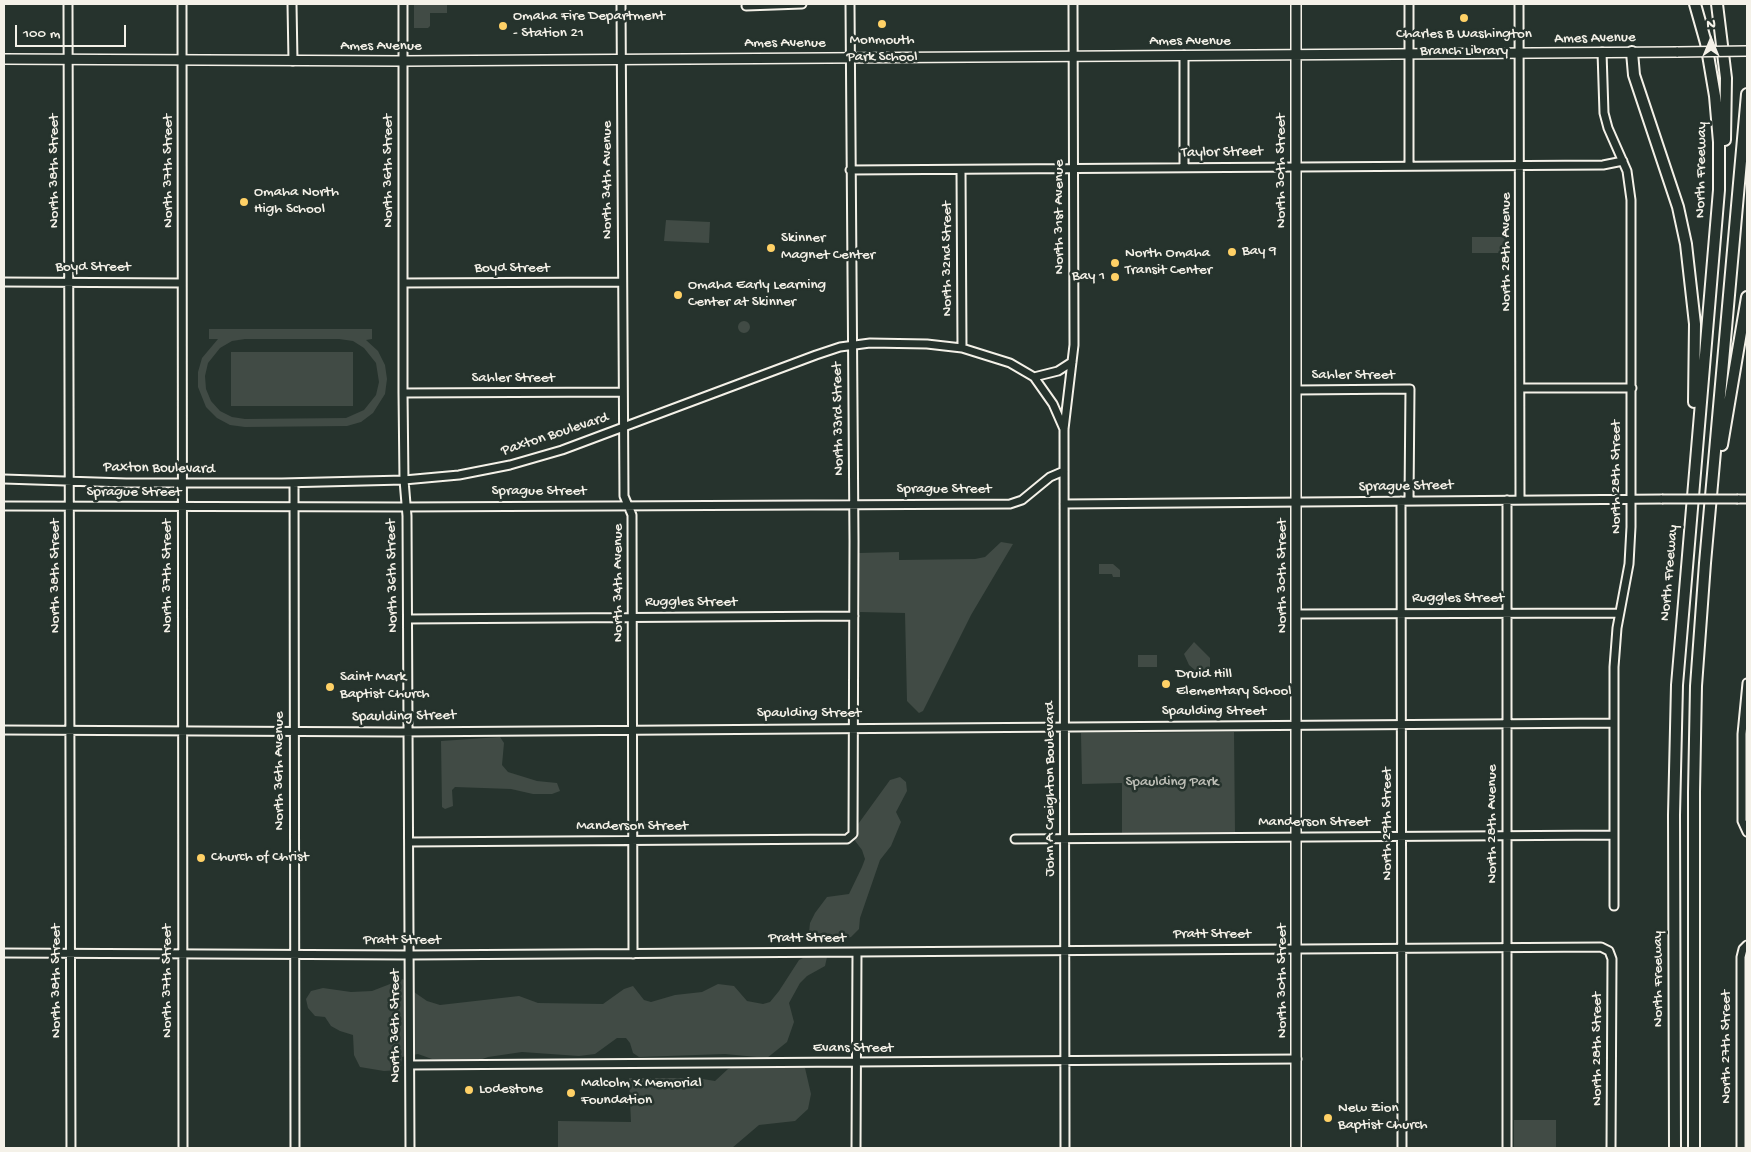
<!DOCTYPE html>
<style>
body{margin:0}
#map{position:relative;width:1751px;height:1152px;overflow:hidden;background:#26332d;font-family:"Gochi Hand",sans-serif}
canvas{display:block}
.frame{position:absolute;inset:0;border:5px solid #f4f1e8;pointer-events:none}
.north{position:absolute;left:1686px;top:15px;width:50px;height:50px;-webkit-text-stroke:4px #26332d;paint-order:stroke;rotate:0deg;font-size:14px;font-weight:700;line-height:20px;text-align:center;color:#f4f1e8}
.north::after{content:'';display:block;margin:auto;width:18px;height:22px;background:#f4f1e8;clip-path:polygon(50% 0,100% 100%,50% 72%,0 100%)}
.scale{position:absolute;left:15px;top:25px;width:111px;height:22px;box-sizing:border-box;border:2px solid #f4f1e8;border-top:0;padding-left:6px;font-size:15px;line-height:18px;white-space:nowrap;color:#f4f1e8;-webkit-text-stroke:4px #26332d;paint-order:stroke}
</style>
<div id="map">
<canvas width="1751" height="1152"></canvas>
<div class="frame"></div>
<div class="north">N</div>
<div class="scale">100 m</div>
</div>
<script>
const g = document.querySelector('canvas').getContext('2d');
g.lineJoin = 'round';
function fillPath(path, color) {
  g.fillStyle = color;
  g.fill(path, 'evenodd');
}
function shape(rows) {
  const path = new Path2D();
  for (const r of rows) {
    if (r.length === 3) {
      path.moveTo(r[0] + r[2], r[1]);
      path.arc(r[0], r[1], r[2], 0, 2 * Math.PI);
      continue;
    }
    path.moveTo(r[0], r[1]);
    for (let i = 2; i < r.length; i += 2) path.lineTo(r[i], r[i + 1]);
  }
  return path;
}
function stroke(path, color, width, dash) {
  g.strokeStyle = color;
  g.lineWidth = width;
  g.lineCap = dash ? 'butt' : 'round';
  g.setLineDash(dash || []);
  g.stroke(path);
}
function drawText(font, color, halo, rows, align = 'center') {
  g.font = font + ' "Gochi Hand",sans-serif';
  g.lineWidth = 5;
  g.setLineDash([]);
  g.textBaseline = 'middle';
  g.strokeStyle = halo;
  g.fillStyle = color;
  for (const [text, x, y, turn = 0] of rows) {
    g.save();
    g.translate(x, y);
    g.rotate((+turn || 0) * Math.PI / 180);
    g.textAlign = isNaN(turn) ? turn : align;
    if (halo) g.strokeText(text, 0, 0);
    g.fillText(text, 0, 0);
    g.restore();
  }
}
fillPath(shape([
 [414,4,447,4,447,13,430,13,430,26,428,28,414,28],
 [666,220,710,222,709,243,664,241],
 [1472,237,1510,237,1510,253,1472,253],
 [744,327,6],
 [209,329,372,329,372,339,366,340,378,351,385,365,387,379,385,394,373,413,361,422,347,426,245,427,230,425,217,418,206,407,198,387,198,372,202,358,218,339,209,339],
 [245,339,339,339,353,341,364,348,376,363,379,382,376,395,364,410,346,418,245,419,232,417,220,411,211,401,206,389,205,376,208,363,220,348,232,341],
 [231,352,353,352,353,406,231,406],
 [1001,542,1013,544,971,615,923,711,919,713,907,701,905,613,860,612,859,553,899,552,899,560,975,559,985,557],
 [1099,564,1113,564,1120,570,1120,577,1113,577,1112,574,1099,574],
 [1194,642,1210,658,1210,671,1196,671,1189,665,1184,654],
 [1138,655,1157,655,1157,667,1138,667],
 [1234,732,1235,832,1122,833,1122,783,1082,784,1081,733],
 [500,737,504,743,502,765,508,772,537,781,557,783,560,791,552,794,533,794,511,789,455,787,452,790,453,806,445,809,442,807,441,741],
 [900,777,906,782,907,791,896,812,901,822,891,846,880,860,860,918,859,929,851,937,838,941,817,941,809,932,810,923,815,913,827,897,849,894,862,867,865,859,862,850,853,838,856,827,890,780],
 [809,955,827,957,825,966,807,976,800,983,789,1003,794,1022,787,1042,767,1058,725,1054,639,1057,633,1053,630,1043,626,1038,617,1038,595,1054,579,1056,522,1052,488,1057,477,1061,451,1061,432,1059,418,1054,402,1057,401,1067,399,1070,384,1071,360,1067,354,1055,353,1035,340,1031,331,1026,325,1017,315,1016,308,1008,306,999,311,991,323,988,351,992,372,991,403,979,414,992,427,1001,440,1005,519,996,538,1003,603,1004,624,989,633,986,644,1000,651,1002,675,995,702,992,718,984,734,986,747,1001,763,1004,770,1002,779,991,799,960],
 [737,1066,788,1065,805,1068,811,1094,808,1109,795,1121,759,1125,732,1148,558,1148,558,1121,631,1122,629,1078,697,1078,715,1081,728,1069],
 [1514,1120,1556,1120,1556,1148,1514,1148]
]), '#414b45');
const minor = shape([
 [68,4,71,1148],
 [182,4,183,1148],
 [292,4,293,61],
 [403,4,403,393,404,480,407,516,410,1148],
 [621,4,624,496,632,515,633,954],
 [1519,4,1520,499],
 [746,6,802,4],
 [1602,52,1604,113,1608,128,1627,171,1631,200,1631,527,1629,564,1617,628,1614,667,1614,906],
 [1409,165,1409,4],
 [1184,167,1184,55],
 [850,170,1603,165,1623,161],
 [961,170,962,348],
 [4,282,182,283],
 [403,283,622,282],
 [1034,377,1058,371,1072,362],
 [1521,388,1632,388],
 [1297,390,1410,389,1409,500],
 [403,393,623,392],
 [4,479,126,483,282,483,404,480,459,475,510,465,562,450,816,355,840,347,870,343,927,344,962,348,1010,363,1034,377,1053,404,1064,429],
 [294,483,295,1148],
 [1738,499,1747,499],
 [1507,500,1507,1148],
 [1401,501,1402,1148],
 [1064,504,1662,499],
 [4,506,406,507,1010,504,1022,500,1050,477,1064,471],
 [1297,614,1619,613],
 [408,619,854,616],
 [1747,683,1742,734,1742,821,1747,832],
 [4,730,399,732,1614,723],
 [1015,839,1613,835],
 [409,842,847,839,853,834,854,541,850,4],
 [4,953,410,955,1601,947,1609,951,1612,959,1611,1148],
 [410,1065,1297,1059],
 [856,1148,857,952],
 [1065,1148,1064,429,1074,345,1073,4],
 [1741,1148,1741,957,1743,949,1747,945]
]);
const major = shape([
 [1296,4,1296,1148],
 [4,59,403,61,1678,52]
]);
const highway = shape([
 [1717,4,1726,78,1725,140],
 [1632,52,1634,75,1678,207,1686,244,1695,324,1694,402],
 [1722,445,1747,297],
 [1675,1148,1674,815,1677,685,1719,190,1719,142,1715,96,1706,43,1695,4],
 [1694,1148,1694,792,1696,686,1705,563,1747,94]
]);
stroke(minor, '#f4f1e8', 11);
stroke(major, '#f4f1e8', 12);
stroke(highway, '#f4f1e8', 14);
stroke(minor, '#26332d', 7);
stroke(major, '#26332d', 9);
stroke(highway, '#26332d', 10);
const minorBridge = shape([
 [1662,499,1738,499]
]);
const majorBridge = shape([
 [1678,52,1747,51]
]);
stroke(minorBridge, '#f4f1e8', 11, []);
stroke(majorBridge, '#f4f1e8', 12, []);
stroke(minorBridge, '#26332d', 7);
stroke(majorBridge, '#26332d', 9);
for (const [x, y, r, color] of [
 [1464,18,5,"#ffd166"],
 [882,24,5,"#ffd166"],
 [503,26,5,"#ffd166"],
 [244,202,5,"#ffd166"],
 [771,248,5,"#ffd166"],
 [1232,252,5,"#ffd166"],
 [1115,263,5,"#ffd166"],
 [1115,277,5,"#ffd166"],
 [678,295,5,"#ffd166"],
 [1166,684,5,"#ffd166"],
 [330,687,5,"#ffd166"],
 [201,858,5,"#ffd166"],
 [469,1090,5,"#ffd166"],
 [571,1093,5,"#ffd166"],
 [1328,1118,5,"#ffd166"]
]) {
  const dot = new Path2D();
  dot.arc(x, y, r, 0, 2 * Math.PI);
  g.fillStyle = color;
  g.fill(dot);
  stroke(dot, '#26332d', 2);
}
drawText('15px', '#f4f1e8', '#26332d', [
 ["Omaha Fire Department",513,17],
 ["- Station 21",513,34],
 ["Charles B Washington",1464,35,"center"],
 ["Branch Library",1464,52,"center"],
 ["Monmouth",882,41,"center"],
 ["Park School",882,58,"center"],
 ["Omaha North",254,193],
 ["High School",254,210],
 ["Skinner",781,239],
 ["Magnet Center",781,256],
 ["Bay 9",1242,252],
 ["North Omaha",1125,254],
 ["Transit Center",1125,271],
 ["Bay 1",1105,277,"right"],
 ["Omaha Early Learning",688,286],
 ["Center at Skinner",688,303],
 ["Druid Hill",1176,675],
 ["Elementary School",1176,692],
 ["Saint Mark",340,678],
 ["Baptist Church",340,695],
 ["Church of Christ",211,858],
 ["Malcolm X Memorial",581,1084],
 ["Foundation",581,1101],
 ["Lodestone",479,1090],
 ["New Zion",1338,1109],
 ["Baptist Church",1338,1126]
], 'left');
drawText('15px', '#f4f1e8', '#26332d', [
 ["Ames Avenue",1595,39,-1],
 ["Ames Avenue",1190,42],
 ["Ames Avenue",785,44],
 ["Ames Avenue",381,47],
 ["Taylor Street",1222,153,-1],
 ["North Freeway",1702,170,-89],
 ["North 38th Street",55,171,-90],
 ["North 37th Street",169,171,-90],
 ["North 36th Street",389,171,-90],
 ["North 30th Street",1282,171,-90],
 ["North 34th Avenue",608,180,-90],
 ["North 31st Avenue",1060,217,-90],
 ["North 28th Avenue",1507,252,-90],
 ["North 32nd Street",948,259,-90],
 ["Boyd Street",93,268],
 ["Boyd Street",512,269],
 ["Sahler Street",1353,376],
 ["Sahler Street",513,379],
 ["North 33rd Street",839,419,-91],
 ["Paxton Boulevard",555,435,-18],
 ["Paxton Boulevard",159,469,1],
 ["North 28th Street",1617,477,-90],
 ["Sprague Street",1406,487,-1],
 ["Sprague Street",944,490],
 ["Sprague Street",539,492],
 ["Sprague Street",134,493],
 ["North Freeway",1670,573,-85],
 ["North 38th Street",56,576,-90],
 ["North 37th Street",168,576,-90],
 ["North 36th Street",393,576,-91],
 ["North 30th Street",1283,576,-90],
 ["North 34th Avenue",619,583,-90],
 ["Ruggles Street",1458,599],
 ["Ruggles Street",691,603],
 ["Spaulding Street",1214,712],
 ["Spaulding Street",809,714],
 ["Spaulding Street",404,717,-1],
 ["North 36th Avenue",280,771,-90],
 ["John A Creighton Boulevard",1051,789,-90],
 ["Manderson Street",1314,823],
 ["North 29th Street",1388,824,-90],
 ["North 28th Avenue",1493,824,-90],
 ["Manderson Street",632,827],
 ["Pratt Street",1212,935],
 ["Pratt Street",807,939],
 ["Pratt Street",402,941],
 ["North Freeway",1659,979,-90],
 ["North 38th Street",57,981,-90],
 ["North 37th Street",168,981,-90],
 ["North 30th Street",1283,981,-90],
 ["North 36th Street",396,1026,-90],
 ["North 27th Street",1727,1047,-90],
 ["Evans Street",853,1049],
 ["North 28th Street",1598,1049,-90]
]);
drawText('15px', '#bebfb7', '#26332d', [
 ["Spaulding Park",1172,783]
]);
</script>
